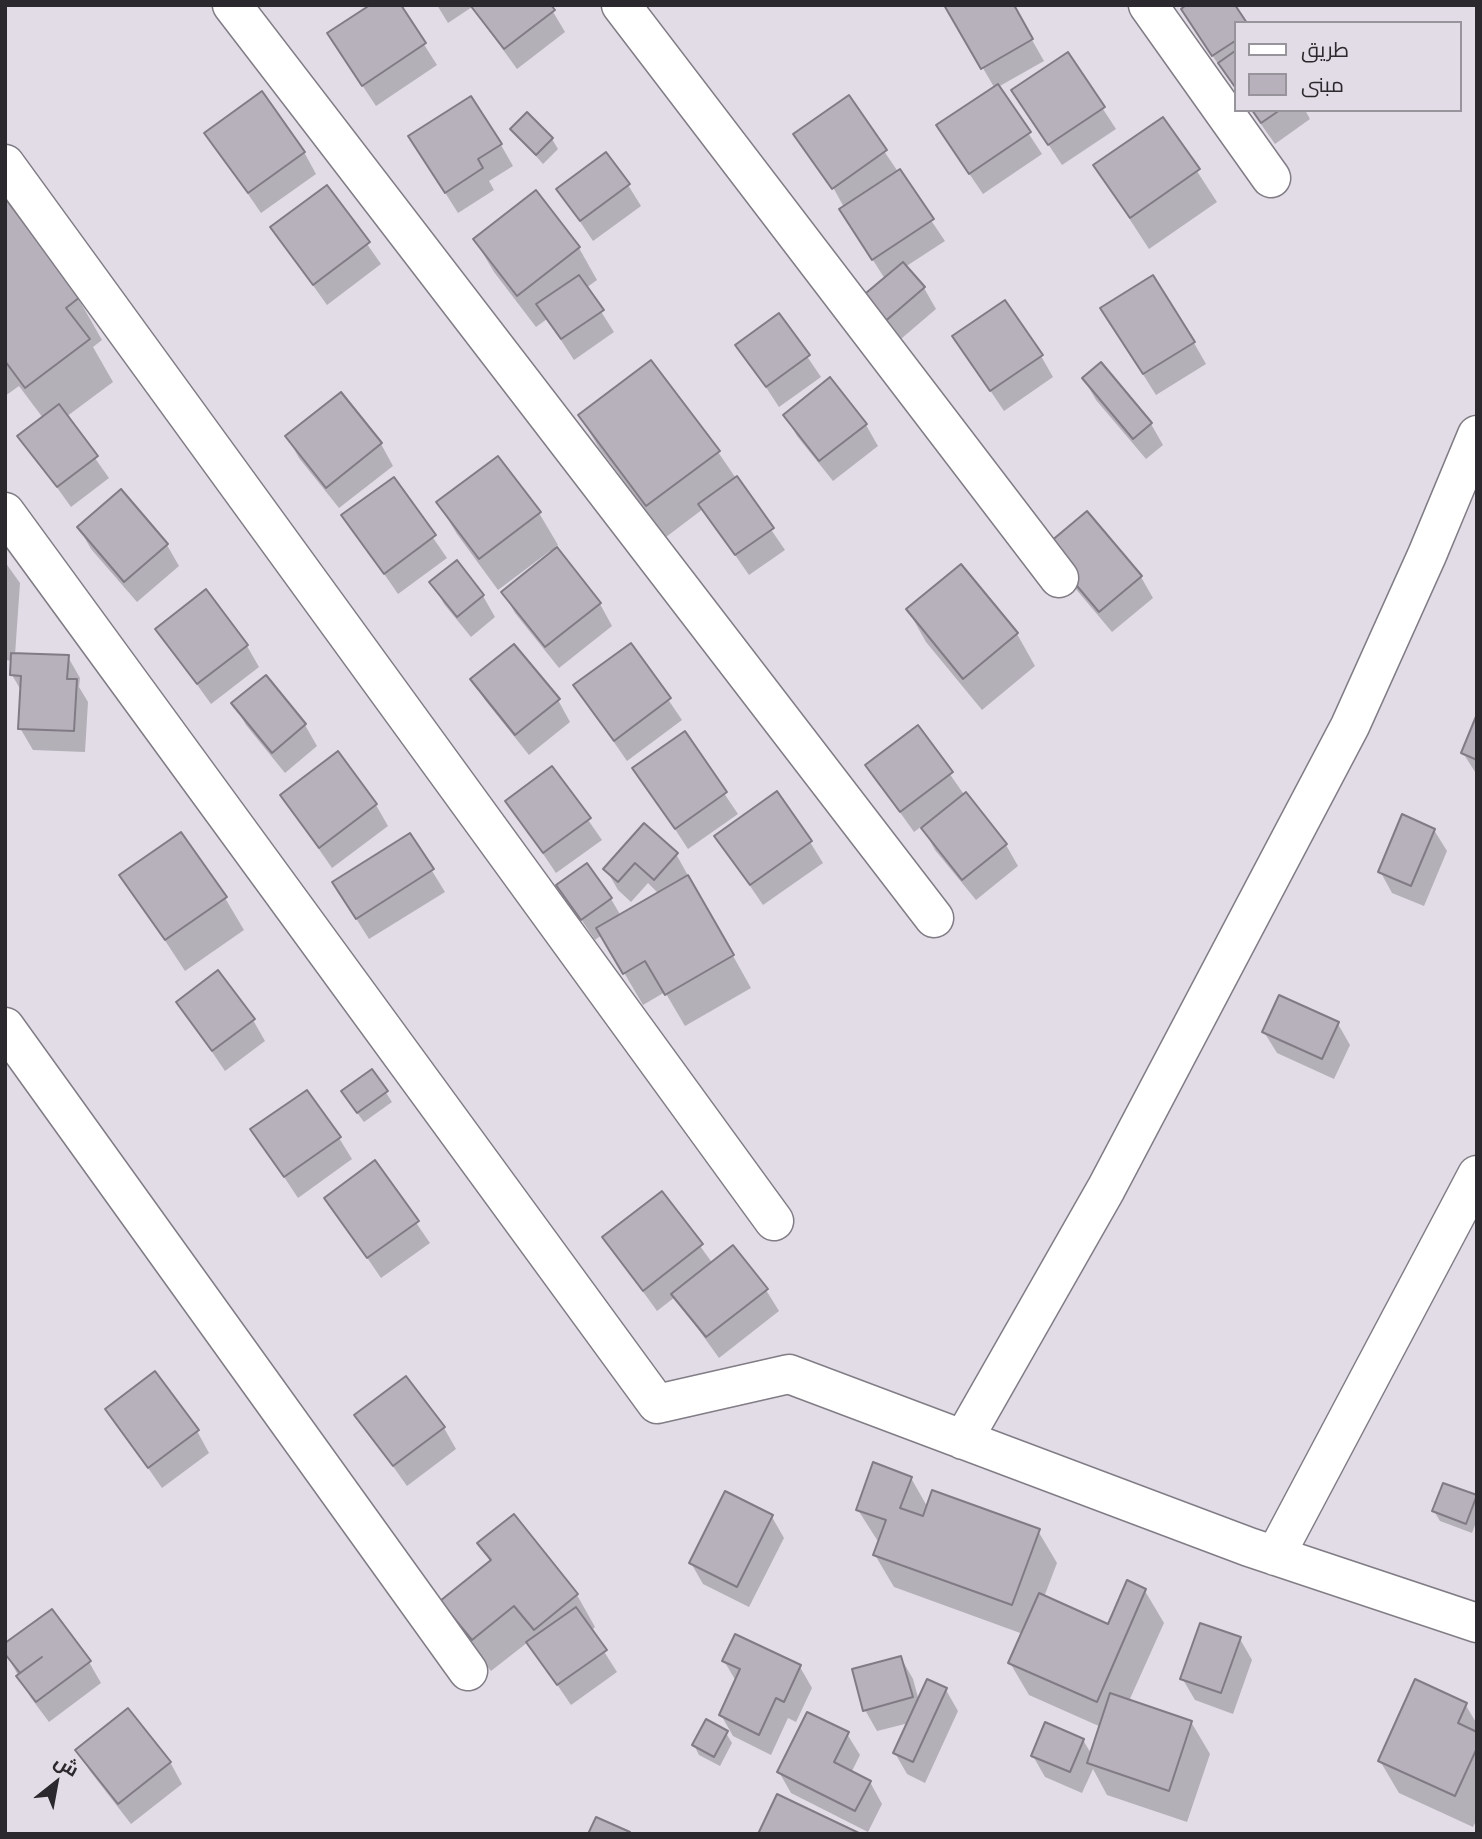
<!DOCTYPE html>
<meta charset="utf-8">
<style>
body{margin:0}
#map{position:relative;width:1482px;height:1839px;overflow:hidden;background:#e1dce6;font-family:Barlow,Cairo,sans-serif}
canvas{display:block}
.frame{position:absolute;inset:0;border:7px solid #2b292d;pointer-events:none}
.legend{position:absolute;left:1234px;top:21px;width:228px;height:91px;box-sizing:border-box;background:#e1dce6;border:2px solid #98949c;margin:0;padding:9px 12px;list-style:none;font-size:21px;color:#2b292d}
.legend li{display:flex;align-items:center;gap:14px;height:35px}
.legend b{width:35px;border:2px solid #98949c}
.north{position:absolute;left:21px;top:1748px;width:70px;height:70px;-webkit-text-stroke:5px #e1dce6;paint-order:stroke;rotate:31deg;font-size:19px;font-weight:700;line-height:28px;text-align:center;color:#2b292d}
.north::after{content:'';display:block;margin:auto;width:24px;height:32px;background:#2b292d;clip-path:polygon(50% 0,100% 100%,50% 72%,0 100%)}
</style>
<div id="map">
<canvas width="1482" height="1839"></canvas>
<div class="frame"></div>
<ul class="legend">
<li><b style="height:9px;background:#fff"></b>طريق</li>
<li><b style="height:19px;background:#b6b1bb"></b>مبنى</li>
</ul>
<div class="north">ش</div>
</div>
<script>
const g = document.querySelector('canvas').getContext('2d');
g.lineJoin = 'round';
function fillPath(path, color) {
  g.fillStyle = color;
  g.fill(path, 'evenodd');
}
function shape(rows) {
  const path = new Path2D();
  for (const r of rows) {
    path.moveTo(r[0], r[1]);
    for (let i = 2; i < r.length; i += 2) path.lineTo(r[i], r[i + 1]);
  }
  return path;
}
function stroke(path, color, width, dash) {
  g.strokeStyle = color;
  g.lineWidth = width;
  g.lineCap = dash ? 'butt' : 'round';
  g.setLineDash(dash || []);
  g.stroke(path);
}
fillPath(shape([
 [399,5,437,65,376,106,342,55],
 [437,5,549,5,565,32,517,69,472,7,448,23],
 [946,5,1012,5,1044,61,998,87,1042,154,983,194,951,147,994,87],
 [1183,10,1235,23,1235,88,1195,31],
 [1067,54,1116,129,1062,165,1026,111],
 [848,98,945,241,905,267,924,288,936,309,895,344,862,298,885,279,841,210,845,209,829,180,826,182,795,134],
 [1251,110,1305,110,1310,119,1275,144],
 [1163,119,1217,202,1149,249,1095,166],
 [512,129,552,139,558,149,543,164],
 [206,133,304,152,316,174,261,213],
 [501,145,513,166,489,181,494,190,458,213,423,158],
 [628,185,641,206,593,241,558,189],
 [327,187,381,264,327,305,272,228],
 [536,193,579,248,597,280,586,288,614,332,574,360,547,319,536,327,494,272,475,240],
 [5,201,78,298,102,340,93,347,113,382,66,417,109,478,71,507,20,436,43,418,19,386,5,396],
 [779,315,821,377,779,407,738,345],
 [1115,330,1194,343,1206,364,1156,395],
 [954,337,1041,356,1053,377,1004,411],
 [1084,379,1151,424,1163,445,1146,459,1096,400],
 [341,394,381,444,393,466,339,508,299,458,287,437],
 [785,415,866,425,878,446,833,481,797,436],
 [580,416,718,452,785,550,749,575,703,509,666,537,599,448],
 [393,480,447,558,398,594,344,516],
 [438,503,539,513,558,545,555,547,600,604,612,626,559,668,515,613,503,592,552,553,550,551,498,590,457,534],
 [79,528,167,545,179,566,137,602,91,549],
 [5,562,20,583,15,655,68,657,80,678,79,687,88,702,85,752,33,750,20,728,22,692,12,675,13,661,5,660],
 [961,566,1017,634,1035,666,982,710,926,642,908,610],
 [1059,569,1141,577,1153,598,1112,632],
 [432,583,483,596,495,617,471,637,444,604],
 [157,629,247,646,259,667,211,704],
 [631,645,682,720,627,761,575,686],
 [265,678,305,725,317,746,285,773,246,725,234,704],
 [472,679,558,700,570,722,529,755,485,700],
 [1477,719,1477,775,1463,753],
 [918,728,965,796,1006,845,1018,866,976,900,935,850,922,826,914,832,867,766],
 [684,734,738,814,688,849,635,768],
 [552,768,602,840,556,873,507,801],
 [282,796,376,805,388,826,332,868],
 [1434,830,1447,851,1424,906,1392,893,1380,871],
 [410,835,445,892,369,939,347,904],
 [716,836,810,842,823,863,763,905],
 [676,854,751,988,685,1026,665,992,643,1005,602,935,595,940,558,885,611,899,621,916,659,894,648,883,631,902,618,890,606,869],
 [122,875,225,898,244,930,185,971],
 [178,1002,253,1020,265,1041,225,1071],
 [1338,1024,1350,1045,1334,1079,1277,1053,1264,1032],
 [372,1071,392,1102,364,1122,349,1102],
 [253,1130,339,1138,352,1159,298,1198],
 [375,1163,430,1243,381,1278,326,1198],
 [662,1193,713,1264,766,1290,779,1311,719,1358,675,1297,657,1311,604,1238],
 [107,1409,197,1431,209,1453,162,1488],
 [357,1416,444,1428,456,1449,407,1486],
 [911,1478,928,1508,1038,1531,1057,1563,1044,1597,1109,1626,1145,1591,1164,1623,1129,1701,1191,1722,1210,1754,1187,1822,1107,1795,1093,1769,1082,1793,1045,1777,1033,1756,1083,1740,1092,1755,1101,1727,1029,1695,1010,1663,1023,1634,894,1587,875,1555,879,1543,858,1510],
 [1476,1496,1477,1520,1472,1533,1440,1521,1434,1511],
 [513,1517,577,1595,595,1627,591,1631,617,1672,571,1705,528,1642,491,1671,461,1634,443,1602,491,1563,480,1544],
 [772,1517,784,1538,749,1607,703,1584,691,1563],
 [1240,1639,1252,1660,1233,1714,1195,1700,1182,1678],
 [5,1652,89,1662,101,1683,49,1722,31,1698],
 [901,1658,913,1679,919,1701,946,1690,958,1711,925,1783,907,1774,895,1753,909,1723,877,1731,865,1710],
 [724,1661,800,1667,812,1688,796,1722,788,1718,771,1755,733,1736,721,1715,736,1681],
 [1465,1704,1477,1724,1477,1819,1473,1827,1399,1793,1380,1761],
 [726,1733,732,1743,720,1766,699,1755,694,1745],
 [847,1734,860,1755,851,1773,870,1782,882,1804,868,1832,791,1793,779,1772],
 [77,1750,170,1762,182,1784,131,1824,90,1771]
]), '#0003');
const building = shape([
 [370,5,401,5,426,43,362,86,327,33,370,5],
 [470,5,551,5,555,10,504,49,470,5],
 [944,5,1014,5,1033,39,981,69,944,5],
 [1186,5,1235,5,1247,23,1235,23,1235,41,1212,56,1181,9,1186,5],
 [1235,51,1235,87,1218,63,1235,51],
 [1068,52,1105,107,1048,145,1011,90,1068,52],
 [998,84,1031,132,969,174,936,125,998,84],
 [262,91,305,152,248,193,204,133,262,91],
 [849,95,887,150,832,189,793,134,849,95],
 [471,96,502,144,478,159,483,168,445,193,408,136,471,96],
 [1252,110,1280,110,1261,123,1252,110],
 [527,112,553,138,536,155,510,129,527,112],
 [1163,117,1200,169,1130,218,1093,165,1163,117],
 [606,152,630,184,580,221,556,189,606,152],
 [900,169,934,219,872,260,839,209,900,169],
 [327,185,370,242,313,285,270,227,327,185],
 [536,190,580,247,517,296,473,239,536,190],
 [5,198,80,297,66,308,90,339,25,388,5,361,5,198],
 [903,262,925,287,882,324,860,298,903,262],
 [579,275,604,310,561,339,536,304,579,275],
 [1153,275,1195,342,1143,374,1100,308,1153,275],
 [1005,300,1043,355,990,391,952,336,1005,300],
 [779,313,810,355,766,387,735,345,779,313],
 [651,360,720,451,646,506,578,415,651,360],
 [1101,362,1152,423,1133,439,1082,378,1101,362],
 [830,377,867,424,819,461,783,415,830,377],
 [341,392,382,443,326,488,285,436,341,392],
 [59,404,98,456,57,487,17,436,59,404],
 [498,456,541,512,479,559,436,502,498,456],
 [737,476,774,528,735,555,698,504,737,476],
 [394,477,436,535,384,574,341,515,394,477],
 [121,489,168,544,124,582,77,527,121,489],
 [1087,511,1142,576,1099,612,1044,547,1087,511],
 [557,547,601,603,545,647,501,592,557,547],
 [457,560,484,595,457,617,429,582,457,560],
 [961,564,1018,633,963,679,906,609,961,564],
 [206,589,248,645,197,684,155,629,206,589],
 [631,643,671,698,614,741,573,685,631,643],
 [514,644,560,699,515,735,470,679,514,644],
 [11,653,69,655,67,679,77,679,74,731,18,729,21,676,10,675,11,653],
 [266,675,306,724,272,753,231,703,266,675],
 [1477,714,1477,760,1461,753,1477,714],
 [918,725,953,772,900,812,865,765,918,725],
 [685,731,727,792,675,829,632,768,685,731],
 [338,751,377,804,319,848,280,795,338,751],
 [552,766,591,818,543,853,505,801,552,766],
 [777,791,812,841,750,885,714,836,777,791],
 [966,792,1007,844,962,880,921,828,966,792],
 [1402,814,1435,829,1411,886,1378,872,1402,814],
 [644,823,678,853,654,880,635,863,618,882,603,869,644,823],
 [181,832,227,897,165,940,119,875,181,832],
 [410,833,434,869,356,919,332,882,410,833],
 [587,863,612,898,581,920,556,885,587,863],
 [688,875,734,955,665,995,645,961,623,974,596,928,688,875],
 [218,970,255,1019,212,1051,176,1002,218,970],
 [1279,995,1339,1022,1322,1059,1262,1032,1279,995],
 [372,1069,388,1091,357,1113,341,1091,372,1069],
 [307,1090,341,1137,284,1177,250,1129,307,1090],
 [375,1160,419,1221,367,1258,324,1198,375,1160],
 [662,1191,703,1244,643,1291,602,1237,662,1191],
 [733,1245,768,1289,706,1337,671,1294,733,1245],
 [155,1371,199,1430,148,1468,105,1409,155,1371],
 [406,1376,445,1427,393,1466,354,1415,406,1376],
 [873,1462,912,1477,900,1508,923,1516,932,1490,1040,1529,1012,1605,873,1555,886,1520,856,1510,873,1462],
 [1443,1483,1477,1495,1466,1524,1432,1511,1443,1483],
 [725,1491,773,1515,737,1587,689,1563,725,1491],
 [514,1514,578,1594,534,1630,514,1606,472,1640,440,1601,491,1560,477,1543,514,1514],
 [1127,1580,1146,1589,1097,1702,1008,1663,1039,1593,1108,1624,1127,1580],
 [576,1607,607,1650,557,1685,526,1642,576,1607],
 [52,1609,91,1661,36,1702,16,1676,42,1657,20,1673,5,1654,5,1643,52,1609],
 [1200,1623,1241,1637,1221,1693,1180,1679,1200,1623],
 [735,1634,801,1665,784,1702,776,1698,759,1735,719,1715,740,1669,722,1661,735,1634],
 [901,1656,913,1697,863,1711,852,1669,901,1656],
 [927,1679,947,1688,913,1762,893,1753,927,1679],
 [1415,1679,1467,1703,1458,1723,1477,1732,1477,1748,1455,1796,1378,1761,1415,1679],
 [1110,1693,1192,1721,1169,1791,1087,1763,1110,1693],
 [128,1708,171,1762,118,1804,75,1750,128,1708],
 [807,1712,849,1732,834,1762,871,1781,855,1811,777,1772,807,1712],
 [706,1719,728,1731,714,1757,692,1745,706,1719],
 [1045,1722,1084,1739,1070,1772,1031,1756,1045,1722],
 [777,1794,861,1834,758,1834,777,1794],
 [596,1817,630,1832,629,1834,588,1834,596,1817]
]);
fillPath(building, '#b6b1bb');
stroke(building, '#807b84', 2);
const street = shape([
 [232,5,934,918],
 [621,5,1059,578],
 [1148,5,1271,178],
 [5,164,774,1221],
 [5,512,657,1404,789,1374,1249,1547,1477,1623],
 [5,1027,468,1671],
 [963,1440,1106,1189,1350,726,1427,555,1477,435],
 [1275,1556,1477,1175]
]);
stroke(street, '#817c85', 41);
stroke(street, '#fff', 38);
</script>
